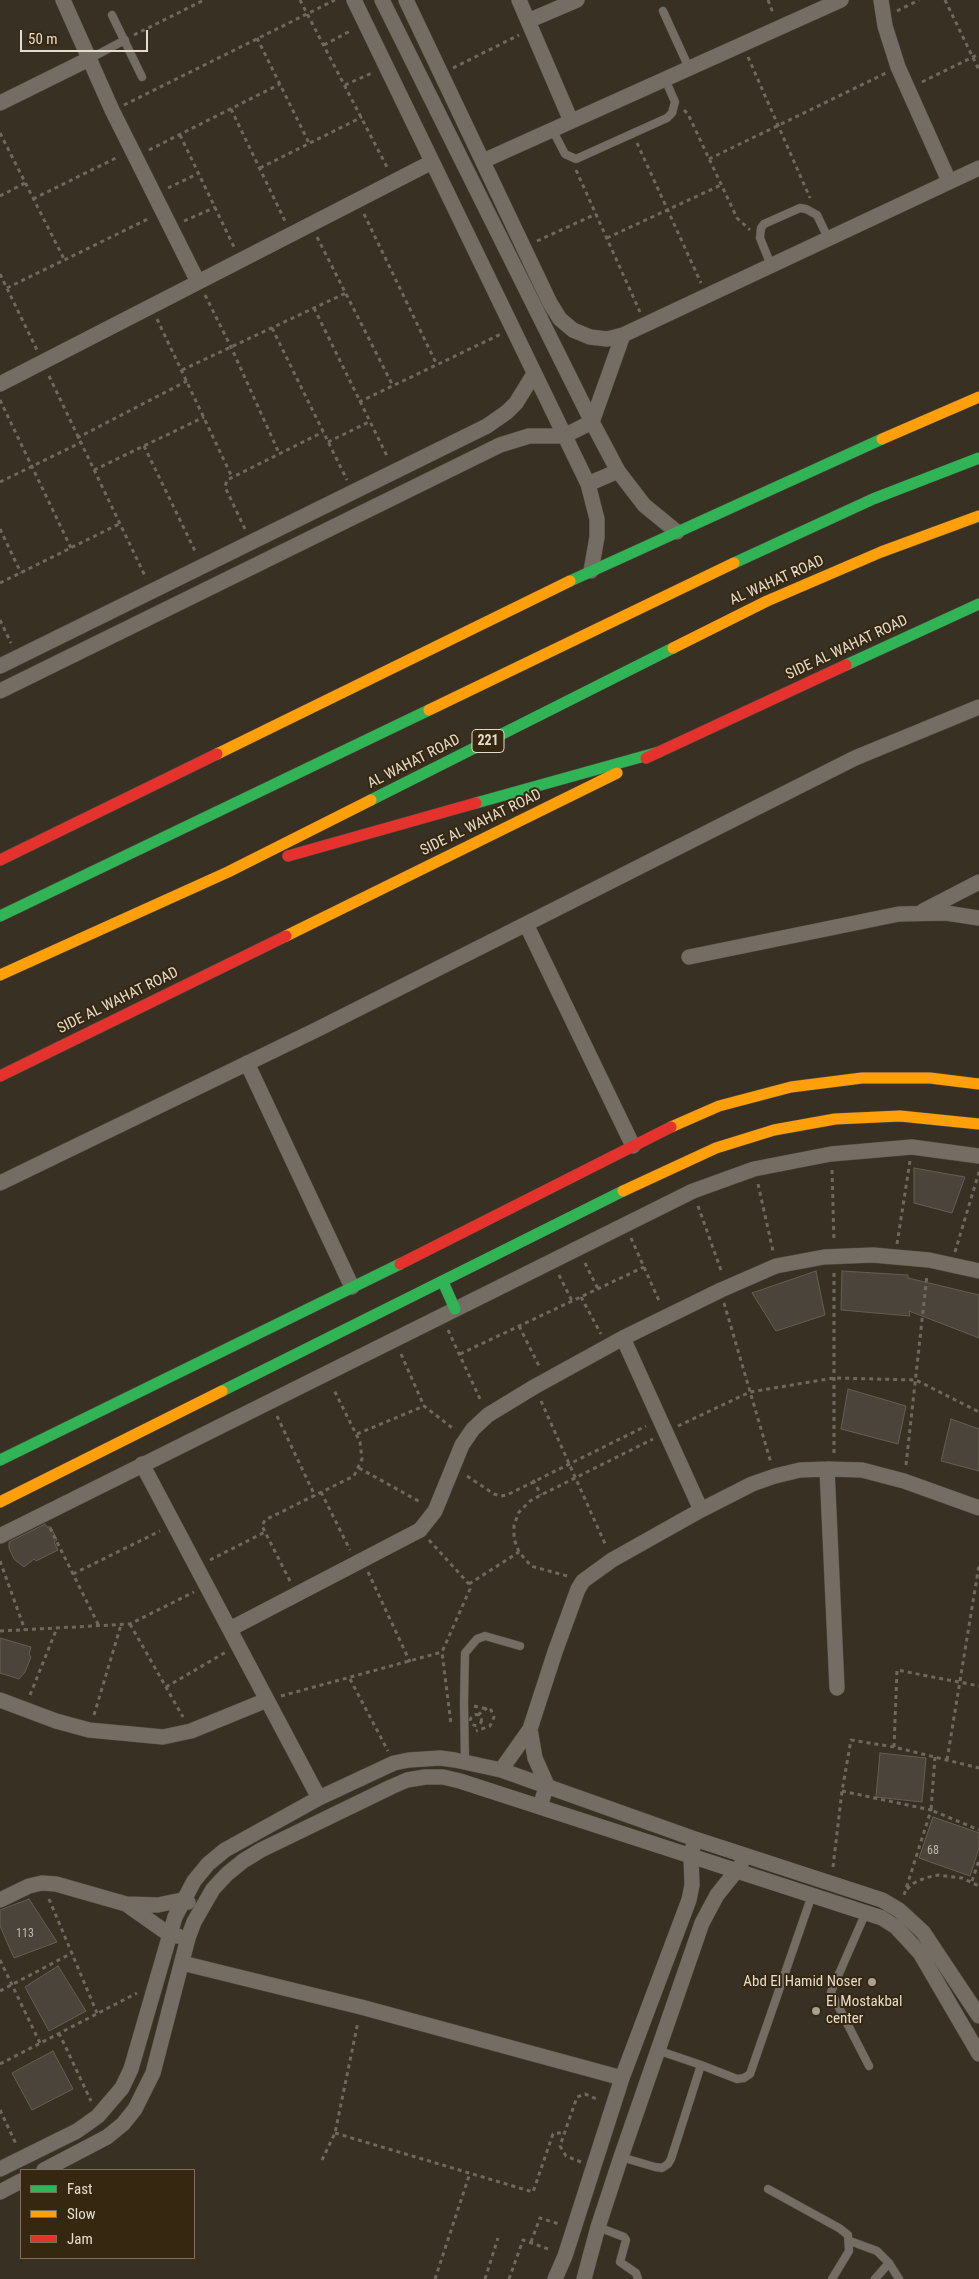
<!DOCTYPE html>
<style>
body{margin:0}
#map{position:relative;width:979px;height:2279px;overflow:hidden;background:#383023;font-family:"Roboto Condensed",sans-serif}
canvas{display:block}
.legend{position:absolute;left:20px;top:2169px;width:175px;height:90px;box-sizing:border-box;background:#362810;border:1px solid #7c705c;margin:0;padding:6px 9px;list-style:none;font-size:15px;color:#e5dcce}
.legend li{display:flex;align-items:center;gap:10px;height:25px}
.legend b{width:25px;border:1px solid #7c705c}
.scale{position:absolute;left:20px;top:30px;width:128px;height:22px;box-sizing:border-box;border:2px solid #e5dcce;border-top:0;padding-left:6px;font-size:15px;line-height:18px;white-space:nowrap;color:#e5dcce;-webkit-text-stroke:4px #362810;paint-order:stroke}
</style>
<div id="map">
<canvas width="979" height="2279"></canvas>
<ul class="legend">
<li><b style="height:6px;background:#30b455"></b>Fast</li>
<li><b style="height:6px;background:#ff9f0a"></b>Slow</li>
<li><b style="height:6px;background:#e5322d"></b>Jam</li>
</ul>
<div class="scale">50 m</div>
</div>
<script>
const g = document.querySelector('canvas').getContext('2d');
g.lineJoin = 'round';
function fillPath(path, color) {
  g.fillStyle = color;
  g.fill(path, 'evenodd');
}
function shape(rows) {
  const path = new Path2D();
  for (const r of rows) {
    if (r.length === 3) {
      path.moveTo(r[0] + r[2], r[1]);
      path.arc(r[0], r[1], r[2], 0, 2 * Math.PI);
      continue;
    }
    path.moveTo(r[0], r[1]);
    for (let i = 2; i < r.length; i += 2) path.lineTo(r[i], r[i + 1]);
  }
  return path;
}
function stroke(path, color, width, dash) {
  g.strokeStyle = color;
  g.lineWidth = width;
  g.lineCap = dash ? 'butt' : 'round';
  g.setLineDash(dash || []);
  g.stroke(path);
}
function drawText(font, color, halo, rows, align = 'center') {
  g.font = font + ' "Roboto Condensed",sans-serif';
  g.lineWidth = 4;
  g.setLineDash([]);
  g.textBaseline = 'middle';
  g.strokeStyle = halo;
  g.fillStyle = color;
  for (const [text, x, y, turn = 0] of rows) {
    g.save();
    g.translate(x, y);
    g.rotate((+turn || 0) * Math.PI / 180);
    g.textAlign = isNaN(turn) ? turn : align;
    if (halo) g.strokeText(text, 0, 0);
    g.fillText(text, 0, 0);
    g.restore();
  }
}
const building = shape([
 [914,1168,965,1177,952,1213,914,1203,914,1168],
 [816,1271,825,1315,776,1331,752,1293,816,1271],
 [842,1271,908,1275,908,1278,979,1295,979,1338,909,1311,910,1316,841,1310,842,1271],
 [848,1389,906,1406,898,1444,841,1429,848,1389],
 [951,1419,979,1429,979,1471,941,1461,951,1419],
 [45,1524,47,1527,51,1527,57,1540,54,1542,58,1550,36,1561,34,1559,24,1567,14,1559,9,1548,9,1542,45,1524],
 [0,1638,31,1647,29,1654,31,1657,25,1672,19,1679,0,1673,0,1638],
 [880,1753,926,1758,922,1802,876,1797,880,1753],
 [933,1817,979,1833,979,1848,970,1876,919,1858,933,1817],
 [29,1899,57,1942,14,1958,0,1926,0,1910,29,1899],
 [58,1966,86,2011,49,2031,25,1987,58,1966],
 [53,2051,73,2089,32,2110,12,2073,53,2051]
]);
fillPath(building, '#4b443a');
stroke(building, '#655e53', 1);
const lane = shape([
 [663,11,689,68],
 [112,15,142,77],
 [89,59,125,40],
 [552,129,565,154,576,159,667,118,672,113,675,102,665,79],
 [771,265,760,238,761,228,764,224,800,208,806,209,817,215,828,238],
 [465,1762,464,1703,465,1653,477,1639,485,1636,520,1646],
 [866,1912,831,1992,869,2066],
 [701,2065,737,2079,744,2078,750,2074,812,1895],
 [621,2157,655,2167,662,2168,668,2164,671,2159,701,2065,657,2050],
 [768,2189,839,2228,848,2235,849,2251,832,2279],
 [598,2227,624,2237,626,2240,620,2262,636,2273,638,2279],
 [850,2241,877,2251,889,2263,899,2279],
 [875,2279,889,2263]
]);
const street = shape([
 [63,0,112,110,198,282],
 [354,0,588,484,597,519,597,537,591,571],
 [382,0,592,422,618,471,644,505,677,532],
 [406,0,550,303,560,319,573,330,590,337,607,339,623,335,979,168],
 [519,0,571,121],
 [881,0,885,26,898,67,949,181],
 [528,21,577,0],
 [0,103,89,59],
 [483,161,841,0],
 [0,384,432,162],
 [588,484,618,471],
 [0,666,487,426,507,412,516,403,534,374],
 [0,691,500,445,529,436,564,436,592,422,623,335],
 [923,911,979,882],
 [526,924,633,1146],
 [689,957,899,914,946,913,979,918],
 [247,1063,352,1287],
 [0,1183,318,1029,855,758,979,707],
 [623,1338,701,1510],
 [142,1464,319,1798],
 [827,1469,837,1688],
 [0,1536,693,1191,754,1169,831,1154,912,1147,979,1156],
 [230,1629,420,1530,435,1511,462,1445,473,1429,488,1415,534,1387,623,1338,721,1290,776,1266,824,1257,873,1255,895,1257,929,1260,979,1271],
 [0,1700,56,1721,89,1730,163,1737,191,1731,267,1700],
 [530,1729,535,1758,547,1785,540,1806],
 [501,1770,530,1729,555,1652,578,1589,583,1581,612,1560,701,1510,752,1484,775,1476,800,1470,827,1469,862,1470,904,1481,979,1508],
 [0,1900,29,1886,42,1883,56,1884,126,1904,158,1905,182,1900,188,1902],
 [126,1904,170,1935,178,1936],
 [182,1963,361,2007,622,2078],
 [0,2169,77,2131,98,2116,122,2088,131,2069,175,1917,194,1881,208,1864,225,1850,319,1798,394,1763,409,1760,440,1758,455,1760,501,1770,695,1839,882,1900,899,1910,923,1932,979,2016],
 [44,2170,107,2137,123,2124,135,2109,153,2073,188,1938,194,1922,213,1889,227,1874,243,1861,261,1850,391,1787,407,1780,425,1777,443,1777,460,1781,882,1918,896,1927,920,1953,979,2054],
 [0,2192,21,2181],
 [555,2279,565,2256,622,2078,689,1900,692,1885,691,1856,693,1847],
 [584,2279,598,2227,621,2157,702,1923,717,1895,741,1865]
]);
const fast = shape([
 [734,563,873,499,979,458],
 [570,581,882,439],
 [846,665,979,604],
 [371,800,673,648],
 [476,803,659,752],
 [0,916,429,710],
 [443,1282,455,1309],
 [222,1391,623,1191],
 [0,1460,400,1264]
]);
const slow = shape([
 [882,439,979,397],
 [673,648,767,601,881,552,979,516],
 [429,710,734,563],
 [217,754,570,581],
 [286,936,617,773],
 [0,975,228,872,371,800],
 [671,1127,719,1106,791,1087,862,1078,930,1078,979,1084],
 [623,1191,716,1148,774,1130,835,1119,900,1116,979,1124],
 [0,1502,222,1391]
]);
const jam = shape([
 [646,758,846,665],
 [288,856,476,803],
 [0,860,217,754],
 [0,1076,286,936],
 [400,1264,671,1127]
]);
stroke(lane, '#524b40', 9);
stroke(street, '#524b40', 16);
stroke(fast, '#524b40', 12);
stroke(slow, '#524b40', 12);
stroke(jam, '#524b40', 12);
stroke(shape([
 [300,0,388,169],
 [768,0,773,13],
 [945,0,979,70],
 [897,11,919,0],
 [134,35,204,0],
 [257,38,309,143],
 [324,45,352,30],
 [748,57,810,198],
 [453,68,519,35],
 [922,82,979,54],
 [345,85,372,73],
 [124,105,335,0],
 [231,109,285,221],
 [684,110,688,114,737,218,750,230],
 [0,133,64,259],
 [180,135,234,247],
 [637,143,701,283],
 [149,150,280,84],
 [709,159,886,73],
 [260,168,362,117],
 [576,170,640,312],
 [168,188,199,173],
 [0,196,25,183],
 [33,199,118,157],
 [364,214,437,365],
 [184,221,216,207],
 [317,237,393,386],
 [607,238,721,185],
 [537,241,596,214],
 [0,274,37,350],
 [7,288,150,218],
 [205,295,231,347,279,453],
 [314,308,388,458],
 [157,319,232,477],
 [272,328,347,480],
 [182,370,346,293],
 [49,376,146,578],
 [0,400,71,548],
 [359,402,501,334],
 [77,438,187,381],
 [328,442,369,422],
 [144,446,196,553],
 [94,470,204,417],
 [0,482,80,443],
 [0,529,21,573],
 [245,529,225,487,227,480,323,432],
 [0,583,119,524],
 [0,620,11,643],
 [832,1170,834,1241],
 [758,1184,773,1251],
 [698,1206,722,1273],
 [631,1238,660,1303],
 [897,1244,910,1161],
 [955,1252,979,1172],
 [585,1263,598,1289],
 [559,1275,572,1301],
 [581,1297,601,1334],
 [724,1303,771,1463],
 [519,1326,540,1368],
 [448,1330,481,1401],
 [401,1354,424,1406,455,1430],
 [460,1354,644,1267],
 [541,1401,606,1546],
 [277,1416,315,1496],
 [678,1426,750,1392,834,1378,916,1380,979,1412],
 [357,1434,424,1406],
 [834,1453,834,1272],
 [906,1465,927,1275],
 [359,1468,422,1503],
 [467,1476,494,1494,501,1496,507,1495,646,1426],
 [533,1480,541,1495],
 [321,1492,350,1550],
 [50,1528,99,1626],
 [429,1540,469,1584,470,1589,442,1652,451,1724],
 [210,1560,265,1532],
 [0,1561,25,1630],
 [368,1572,410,1662],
 [73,1574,160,1531],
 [567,1576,531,1566,519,1552,514,1539,514,1525,519,1512,530,1501,541,1495,653,1439],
 [290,1581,265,1532,262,1526,265,1520,354,1476,362,1459,360,1442,333,1388],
 [469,1584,519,1552],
 [130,1624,183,1717],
 [0,1631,130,1624,194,1592],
 [350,1679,388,1751],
 [166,1687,226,1652],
 [30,1695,57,1628],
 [281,1696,442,1652],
 [474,1706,491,1710,494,1717,490,1726,476,1731],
 [476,1720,5.5],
 [94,1715,121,1625],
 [478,1715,487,1708],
 [894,1747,897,1670,979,1686],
 [935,1757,931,1810,979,1830],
 [947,1760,979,1565],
 [842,1791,931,1810,904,1895],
 [833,1867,842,1791,851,1740,894,1747,979,1768],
 [972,1881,979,1860],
 [907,1889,914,1883,925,1878,938,1875,962,1878,979,1886],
 [49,1899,97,2013],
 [0,1960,40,2043],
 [0,1991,72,1953],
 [59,2033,91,2101],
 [0,2064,137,1993],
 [0,2110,16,2144],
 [335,2133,533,2192,553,2134,565,2132],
 [322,2160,335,2133,358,2022],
 [581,2162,566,2156,560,2146,577,2097,585,2094,599,2100],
 [531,2242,540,2218,559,2224],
 [435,2279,470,2173],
 [485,2279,498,2238],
 [509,2279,523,2240,551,2250]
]), '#6e685f', 3, [4, 4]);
stroke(lane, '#736d64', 8);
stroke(street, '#736d64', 15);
stroke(fast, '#30b455', 11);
stroke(slow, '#ff9f0a', 11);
stroke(jam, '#e5322d', 11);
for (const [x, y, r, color] of [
 [872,1982,5,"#a8a092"],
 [816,2011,5,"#a8a092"]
]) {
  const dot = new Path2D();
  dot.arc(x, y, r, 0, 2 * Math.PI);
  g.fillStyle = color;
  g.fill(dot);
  stroke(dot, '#362810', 2);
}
drawText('12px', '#beb6a9', null, [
 ["68",933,1851],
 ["113",25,1934]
]);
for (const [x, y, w] of [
 [488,741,32]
]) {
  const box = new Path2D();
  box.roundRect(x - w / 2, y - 11.5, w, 23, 4);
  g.fillStyle = '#362810';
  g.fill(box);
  stroke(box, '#e5dcce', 1);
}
drawText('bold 14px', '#e5dcce', null, [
 ["221",488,741]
]);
drawText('15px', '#e5dcce', '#362810', [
 ["AL WAHAT ROAD",777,581,-24],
 ["SIDE AL WAHAT ROAD",847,648,-25],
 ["AL WAHAT ROAD",414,762,-27],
 ["SIDE AL WAHAT ROAD",481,823,-26],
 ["SIDE AL WAHAT ROAD",118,1001,-26]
]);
drawText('15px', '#e5dcce', '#362810', [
 ["Abd El Hamid Noser",862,1982],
 ["El Mostakbal",826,2002,"left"],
 ["center",826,2019,"left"]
], 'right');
</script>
